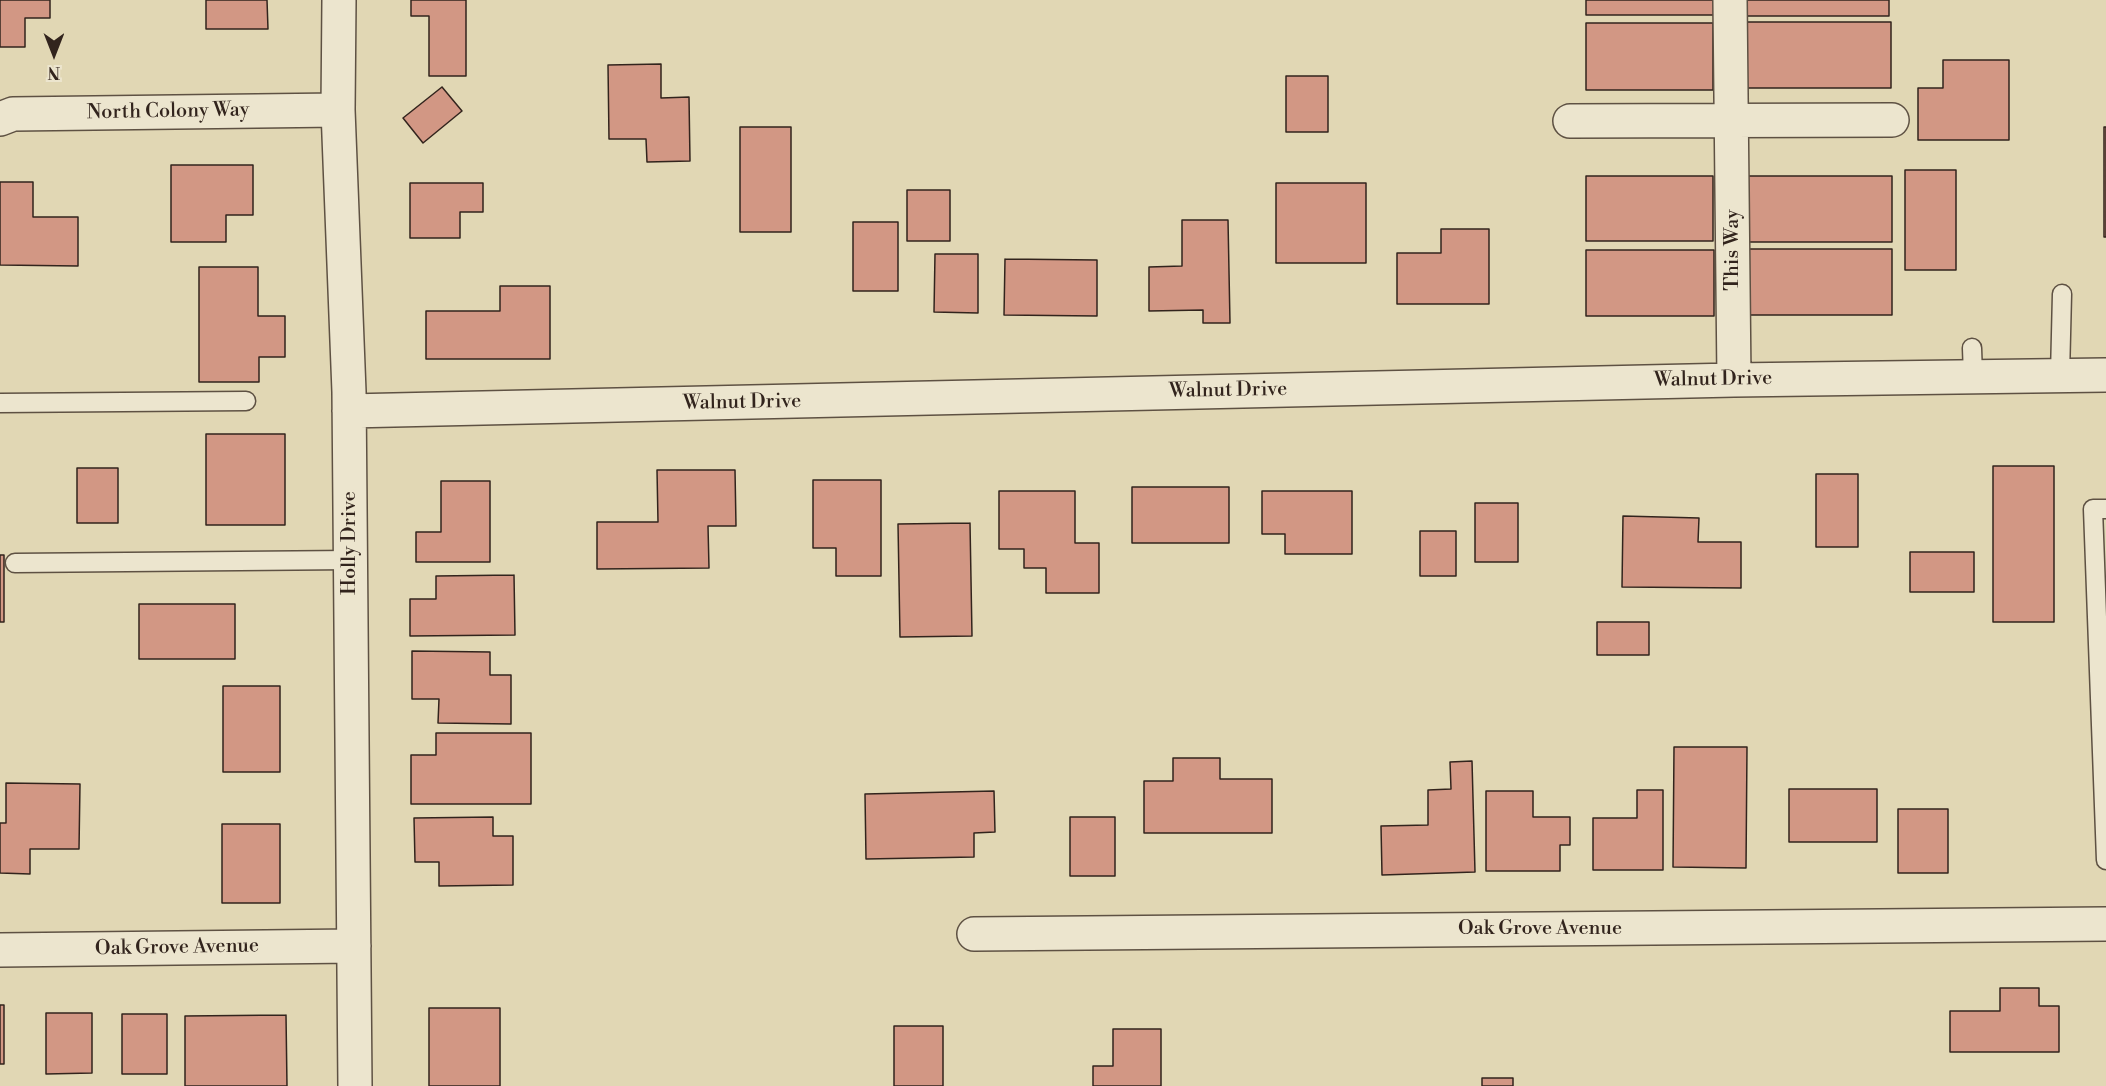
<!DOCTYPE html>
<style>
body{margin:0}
#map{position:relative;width:2106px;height:1086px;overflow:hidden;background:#e1d7b4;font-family:"Libre Bodoni",serif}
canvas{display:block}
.north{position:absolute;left:24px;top:24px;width:60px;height:60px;-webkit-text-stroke:4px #ece5ce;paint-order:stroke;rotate:180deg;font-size:16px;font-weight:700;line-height:24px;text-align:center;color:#32241d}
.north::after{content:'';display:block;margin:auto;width:21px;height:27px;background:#32241d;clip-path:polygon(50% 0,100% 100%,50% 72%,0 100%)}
</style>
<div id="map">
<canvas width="2106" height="1086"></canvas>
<div class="north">N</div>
</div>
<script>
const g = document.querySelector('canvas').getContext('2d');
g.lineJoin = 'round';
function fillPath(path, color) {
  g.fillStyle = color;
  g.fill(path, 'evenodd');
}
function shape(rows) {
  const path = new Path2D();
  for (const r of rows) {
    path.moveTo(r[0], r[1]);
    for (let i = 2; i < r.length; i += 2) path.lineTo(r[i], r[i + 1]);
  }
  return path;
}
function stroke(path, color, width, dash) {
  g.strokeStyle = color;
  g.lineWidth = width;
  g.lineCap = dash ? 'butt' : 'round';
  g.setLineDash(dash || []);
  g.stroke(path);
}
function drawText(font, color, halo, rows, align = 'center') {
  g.font = font + ' "Libre Bodoni",serif';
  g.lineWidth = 6;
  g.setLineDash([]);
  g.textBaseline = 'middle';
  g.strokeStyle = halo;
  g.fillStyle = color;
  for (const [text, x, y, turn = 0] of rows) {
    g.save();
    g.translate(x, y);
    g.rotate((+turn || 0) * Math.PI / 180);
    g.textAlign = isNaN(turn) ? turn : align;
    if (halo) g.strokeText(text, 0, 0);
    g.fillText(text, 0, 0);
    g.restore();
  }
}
const building = shape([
 [0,0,50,0,50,18,25,18,25,47,0,47,0,0],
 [206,0,267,0,268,29,206,29,206,0],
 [411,0,466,0,466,76,429,76,429,16,411,16,411,0],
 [1586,0,1714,0,1714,15,1586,15,1586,0],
 [1747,0,1889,0,1889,16,1747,16,1747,0],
 [1747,22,1891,22,1891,88,1747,88,1747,22],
 [1586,23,1713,23,1713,90,1586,90,1586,23],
 [1943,60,2009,60,2009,140,1918,140,1918,88,1943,88,1943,60],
 [661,64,661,98,689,97,690,161,647,162,646,139,609,139,608,65,661,64],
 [1286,76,1328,76,1328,132,1286,132,1286,76],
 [442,87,462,111,423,143,403,118,442,87],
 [740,127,791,127,791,232,740,232,740,127],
 [2104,127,2106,127,2106,237,2104,237,2104,127],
 [171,165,253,165,253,215,226,215,226,242,171,242,171,165],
 [1905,170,1956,170,1956,270,1905,270,1905,170],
 [1586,176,1713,176,1713,241,1586,241,1586,176],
 [1746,176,1892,176,1892,242,1746,242,1746,176],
 [0,182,33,182,33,217,78,217,78,266,0,265,0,182],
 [410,183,483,183,483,212,460,212,460,238,410,238,410,183],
 [1276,183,1366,183,1366,263,1276,263,1276,183],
 [907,190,950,190,950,241,907,241,907,190],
 [1182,220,1228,220,1230,323,1203,323,1203,310,1149,311,1149,267,1182,266,1182,220],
 [853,222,898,222,898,291,853,291,853,222],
 [1441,229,1489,229,1489,304,1397,304,1397,253,1441,253,1441,229],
 [1747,249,1892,249,1892,315,1747,315,1747,249],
 [1586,250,1714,250,1714,316,1586,316,1586,250],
 [935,254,978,254,978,313,934,312,935,254],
 [1005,259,1097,260,1097,316,1004,315,1005,259],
 [199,267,258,267,258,316,285,316,285,357,259,357,259,382,199,382,199,267],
 [500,286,550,286,550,359,426,359,426,311,500,311,500,286],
 [206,434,285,434,285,525,206,525,206,434],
 [1993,466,2054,466,2054,622,1993,622,1993,466],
 [77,468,118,468,118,523,77,523,77,468],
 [657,470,735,470,736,526,708,526,709,568,597,569,597,522,658,522,657,470],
 [1816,474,1858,474,1858,547,1816,547,1816,474],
 [813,480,881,480,881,576,836,576,836,548,813,548,813,480],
 [441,481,490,481,490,562,416,562,416,532,441,532,441,481],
 [1132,487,1229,487,1229,543,1132,543,1132,487],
 [999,491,1075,491,1075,543,1099,543,1099,593,1046,593,1046,568,1024,568,1024,549,999,549,999,491],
 [1262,491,1352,491,1352,554,1285,554,1285,534,1262,534,1262,491],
 [1475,503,1518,503,1518,562,1475,562,1475,503],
 [1623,516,1699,518,1698,542,1741,542,1741,588,1622,587,1623,516],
 [970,523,972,636,900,637,898,524,970,523],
 [1420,531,1456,531,1456,576,1420,576,1420,531],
 [1910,552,1974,552,1974,592,1910,592,1910,552],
 [0,555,4,555,4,622,0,622,0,555],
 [514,575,515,635,410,636,410,599,436,599,436,576,514,575],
 [139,604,235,604,235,659,139,659,139,604],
 [1597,622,1649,622,1649,655,1597,655,1597,622],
 [412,651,490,652,490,675,511,675,511,724,438,723,439,699,412,699,412,651],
 [223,686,280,686,280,772,223,772,223,686],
 [436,733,531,733,531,804,411,804,411,755,436,755,436,733],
 [1674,747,1747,747,1746,868,1673,867,1674,747],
 [1173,758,1220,758,1220,779,1272,779,1272,833,1144,833,1144,781,1173,781,1173,758],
 [1472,761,1475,872,1382,875,1381,826,1428,825,1428,790,1451,789,1450,762,1472,761],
 [6,783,80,784,79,849,30,849,30,874,0,873,0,823,6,823,6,783],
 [1789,789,1877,789,1877,842,1789,842,1789,789],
 [1637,790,1663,790,1663,870,1593,870,1593,818,1637,818,1637,790],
 [994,791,995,832,974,833,974,857,866,859,865,794,994,791],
 [1486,791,1533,791,1533,817,1570,817,1570,845,1560,845,1560,871,1486,871,1486,791],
 [1898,809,1948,809,1948,873,1898,873,1898,809],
 [493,817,493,836,513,836,513,885,439,886,439,862,415,862,414,818,493,817],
 [1070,817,1115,817,1115,876,1070,876,1070,817],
 [222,824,280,824,280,903,222,903,222,824],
 [2000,988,2039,988,2039,1006,2059,1006,2059,1052,1950,1052,1950,1011,2000,1011,2000,988],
 [0,1005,4,1005,4,1064,0,1064,0,1005],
 [429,1008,500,1008,500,1086,429,1086,429,1008],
 [46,1013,92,1013,92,1073,46,1074,46,1013],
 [122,1014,167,1014,167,1074,122,1074,122,1014],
 [286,1015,287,1086,185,1086,185,1016,286,1015],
 [894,1026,943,1026,943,1086,894,1086,894,1026],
 [1113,1029,1161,1029,1161,1086,1093,1086,1093,1066,1113,1066,1113,1029],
 [1482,1078,1513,1078,1513,1086,1482,1086,1482,1078]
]);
fillPath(building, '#d29784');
stroke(building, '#32241d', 1.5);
const lane = shape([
 [1972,348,1973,376],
 [2060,375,2062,294],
 [0,403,246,401],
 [2106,509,2093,509,2106,860],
 [15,563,351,560]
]);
const street = shape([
 [339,0,338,110,349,392,355,1086],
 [1730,0,1734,380],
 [0,119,13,114,338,110],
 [1570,121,1892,120],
 [349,411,1734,380,2106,375],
 [974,934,2106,924],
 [0,950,354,946]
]);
stroke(lane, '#5e5143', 21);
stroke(street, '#5e5143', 36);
stroke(lane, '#ece5ce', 18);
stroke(street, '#ece5ce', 33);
drawText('20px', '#32241d', '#ece5ce', [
 ["North Colony Way",168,112,-1],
 ["This Way",1733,250,-90],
 ["Walnut Drive",1713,380,-1],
 ["Walnut Drive",1228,391,-1],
 ["Walnut Drive",742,403,-1],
 ["Holly Drive",350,543,-90],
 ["Oak Grove Avenue",1540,929],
 ["Oak Grove Avenue",177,948,-1]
]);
</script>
